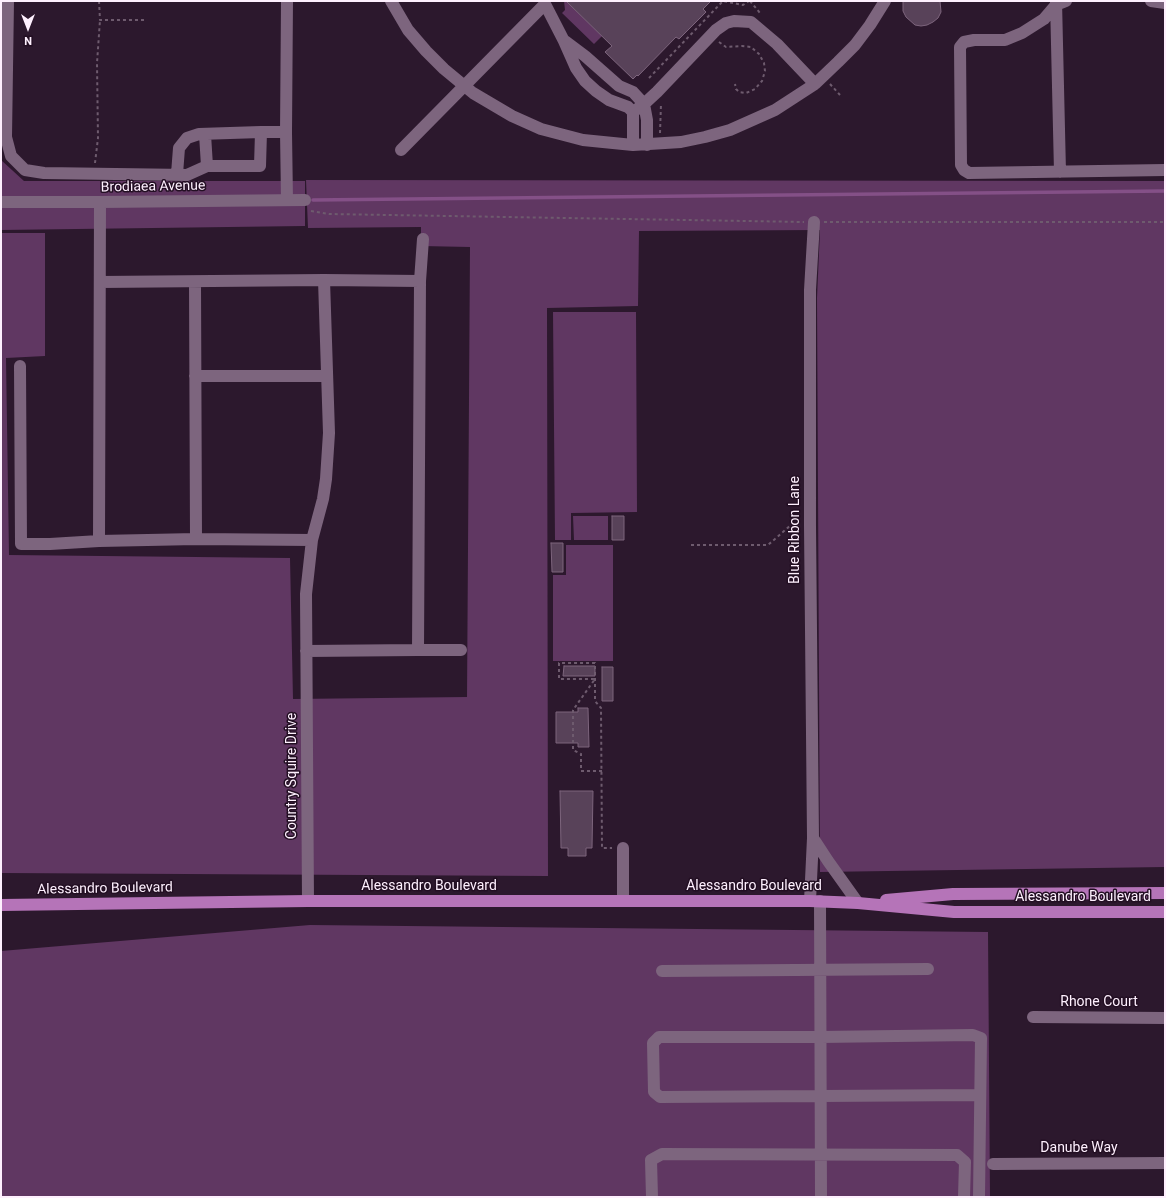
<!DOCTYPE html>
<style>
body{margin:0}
#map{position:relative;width:1166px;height:1198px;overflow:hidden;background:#2c182d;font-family:Roboto,sans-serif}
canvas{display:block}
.frame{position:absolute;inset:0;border:2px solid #fef0fe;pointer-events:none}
.north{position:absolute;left:8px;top:8px;width:40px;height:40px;-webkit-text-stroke:3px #230f23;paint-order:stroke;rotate:180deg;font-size:11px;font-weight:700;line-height:16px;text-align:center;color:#fef0fe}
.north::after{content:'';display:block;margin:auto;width:14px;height:18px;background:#fef0fe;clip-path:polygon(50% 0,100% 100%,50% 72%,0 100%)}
</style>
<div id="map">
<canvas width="1166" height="1198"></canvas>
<div class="frame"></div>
<div class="north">N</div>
</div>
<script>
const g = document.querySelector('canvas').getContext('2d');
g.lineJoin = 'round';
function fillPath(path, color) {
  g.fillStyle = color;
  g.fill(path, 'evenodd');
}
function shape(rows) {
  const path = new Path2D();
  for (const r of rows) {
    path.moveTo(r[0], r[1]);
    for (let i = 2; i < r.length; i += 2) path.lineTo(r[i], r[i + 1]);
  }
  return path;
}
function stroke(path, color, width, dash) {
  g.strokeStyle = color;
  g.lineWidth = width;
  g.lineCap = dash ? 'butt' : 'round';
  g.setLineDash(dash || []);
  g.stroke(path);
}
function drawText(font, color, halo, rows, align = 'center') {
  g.font = font + ' Roboto,sans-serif';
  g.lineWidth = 3;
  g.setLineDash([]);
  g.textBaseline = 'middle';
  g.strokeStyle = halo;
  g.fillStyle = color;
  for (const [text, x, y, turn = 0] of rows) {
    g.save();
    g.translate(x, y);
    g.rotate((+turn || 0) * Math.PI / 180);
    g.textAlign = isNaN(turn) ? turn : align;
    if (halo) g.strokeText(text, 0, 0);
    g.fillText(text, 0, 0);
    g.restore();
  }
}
fillPath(shape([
 [564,1,566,1,602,36,594,44,562,13,565,10],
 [1,160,24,181,305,181,305,226,1,230],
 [306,180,1165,181,1165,867,820,872,817,298,820,230,639,231,638,306,547,308,548,876,1,873,1,233,45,233,45,356,6,358,9,555,290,558,293,699,467,697,470,247,421,246,421,227,308,228],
 [553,312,636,312,637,512,571,513,571,540,555,540],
 [573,516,608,516,608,540,574,540],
 [566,545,613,545,613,661,553,661,553,575,566,575],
 [310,925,988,932,990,1197,1,1197,1,951]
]), '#603762');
stroke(shape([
 [313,200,1165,191]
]), '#845087', 3.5);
const building = shape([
 [566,1,711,1,703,9,706,12,679,39,676,37,638,76,637,75,633,79,605,52,612,46,566,1],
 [903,1,940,1,941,12,938,18,933,22,927,25,921,26,915,25,906,17,903,11,903,1],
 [612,516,624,516,624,540,612,540,612,516],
 [551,543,563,543,563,572,552,572,551,543],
 [564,666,595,666,595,676,563,676,564,666],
 [602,667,613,667,613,701,602,701,602,667],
 [578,708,588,708,589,747,578,747,578,743,556,743,556,712,578,712,578,708],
 [560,791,593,791,592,848,586,848,586,856,568,856,568,848,561,848,560,791]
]);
fillPath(building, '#584259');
stroke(building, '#7d657d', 1);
stroke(shape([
 [99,1,100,20,147,20],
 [750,1,760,13],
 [719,42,726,47,742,46,751,47,759,54,764,63,765,71,762,81,755,89,746,93,739,92,736,89,735,84],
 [649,78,723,1,743,5,749,1],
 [830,84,840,95],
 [660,133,661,104],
 [95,163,98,138,97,63,100,20],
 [311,211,329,214,804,222],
 [824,222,1165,222],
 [691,545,768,545,791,525,799,526],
 [602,771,581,771,581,754,573,750,573,710,595,679,559,679,559,663,595,663,595,701,601,708,602,848,612,848]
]), '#6e5b6e', 2, [3, 3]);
stroke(shape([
 [8,1,6,137,11,156,25,170,44,173,187,175,207,166,260,166,261,132,286,132,287,200],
 [391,1,408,30,426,51,444,69,473,93,512,116,541,129,583,140,633,145,681,142,705,137,730,130,775,110,815,84,838,62,855,45,870,25,885,1],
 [1056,1,1060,172],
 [1066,1,1056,5,1044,19,1022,33,1005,40,974,40,964,42,960,47,961,165,964,170,969,173,1165,170],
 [1151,1,1165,3],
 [565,41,585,56,619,86,633,92,644,104,647,120,647,145],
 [633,112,644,104,657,92,716,30,726,23,734,21,751,22,777,44,815,84],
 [286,132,287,1],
 [205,134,207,166],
 [401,150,545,4,564,41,576,68,585,81,596,91,609,100,628,107,633,112,633,145],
 [177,174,179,148,187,138,199,134,261,132],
 [1,202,100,202,305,200],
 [100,202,99,541,196,539,312,540],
 [420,281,423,239],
 [100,282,324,280,329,433,326,479,323,499,312,540,306,594,308,901],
 [195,282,196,539],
 [20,366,21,544,50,544,99,541],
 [195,376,327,376],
 [418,650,461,650],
 [306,651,418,650,420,281,324,280],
 [813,838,828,861,858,903],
 [623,848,623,901],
 [810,901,813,838,810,526,810,290,814,222],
 [820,901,821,1197],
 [662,971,928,969],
 [1033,1017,1165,1018],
 [993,1164,1165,1163],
 [652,1197,651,1160,662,1154,957,1155,965,1162,964,1197],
 [979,1197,981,1038,973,1035,820,1037,659,1037,653,1043,654,1092,660,1097,980,1095]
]), '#7d657e', 12);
stroke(shape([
 [886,900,953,894,1165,893],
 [1,905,308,901,810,901,858,903,954,912,1165,912]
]), '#b574b8', 12);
drawText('14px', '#fef0fe', '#230f23', [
 ["Brodiaea Avenue",153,187,-1],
 ["Blue Ribbon Lane",795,530,-90],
 ["Country Squire Drive",292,776,-90],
 ["Alessandro Boulevard",429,886],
 ["Alessandro Boulevard",754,886],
 ["Alessandro Boulevard",105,889,-1],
 ["Alessandro Boulevard",1083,897],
 ["Rhone Court",1099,1002],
 ["Danube Way",1079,1148]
]);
</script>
